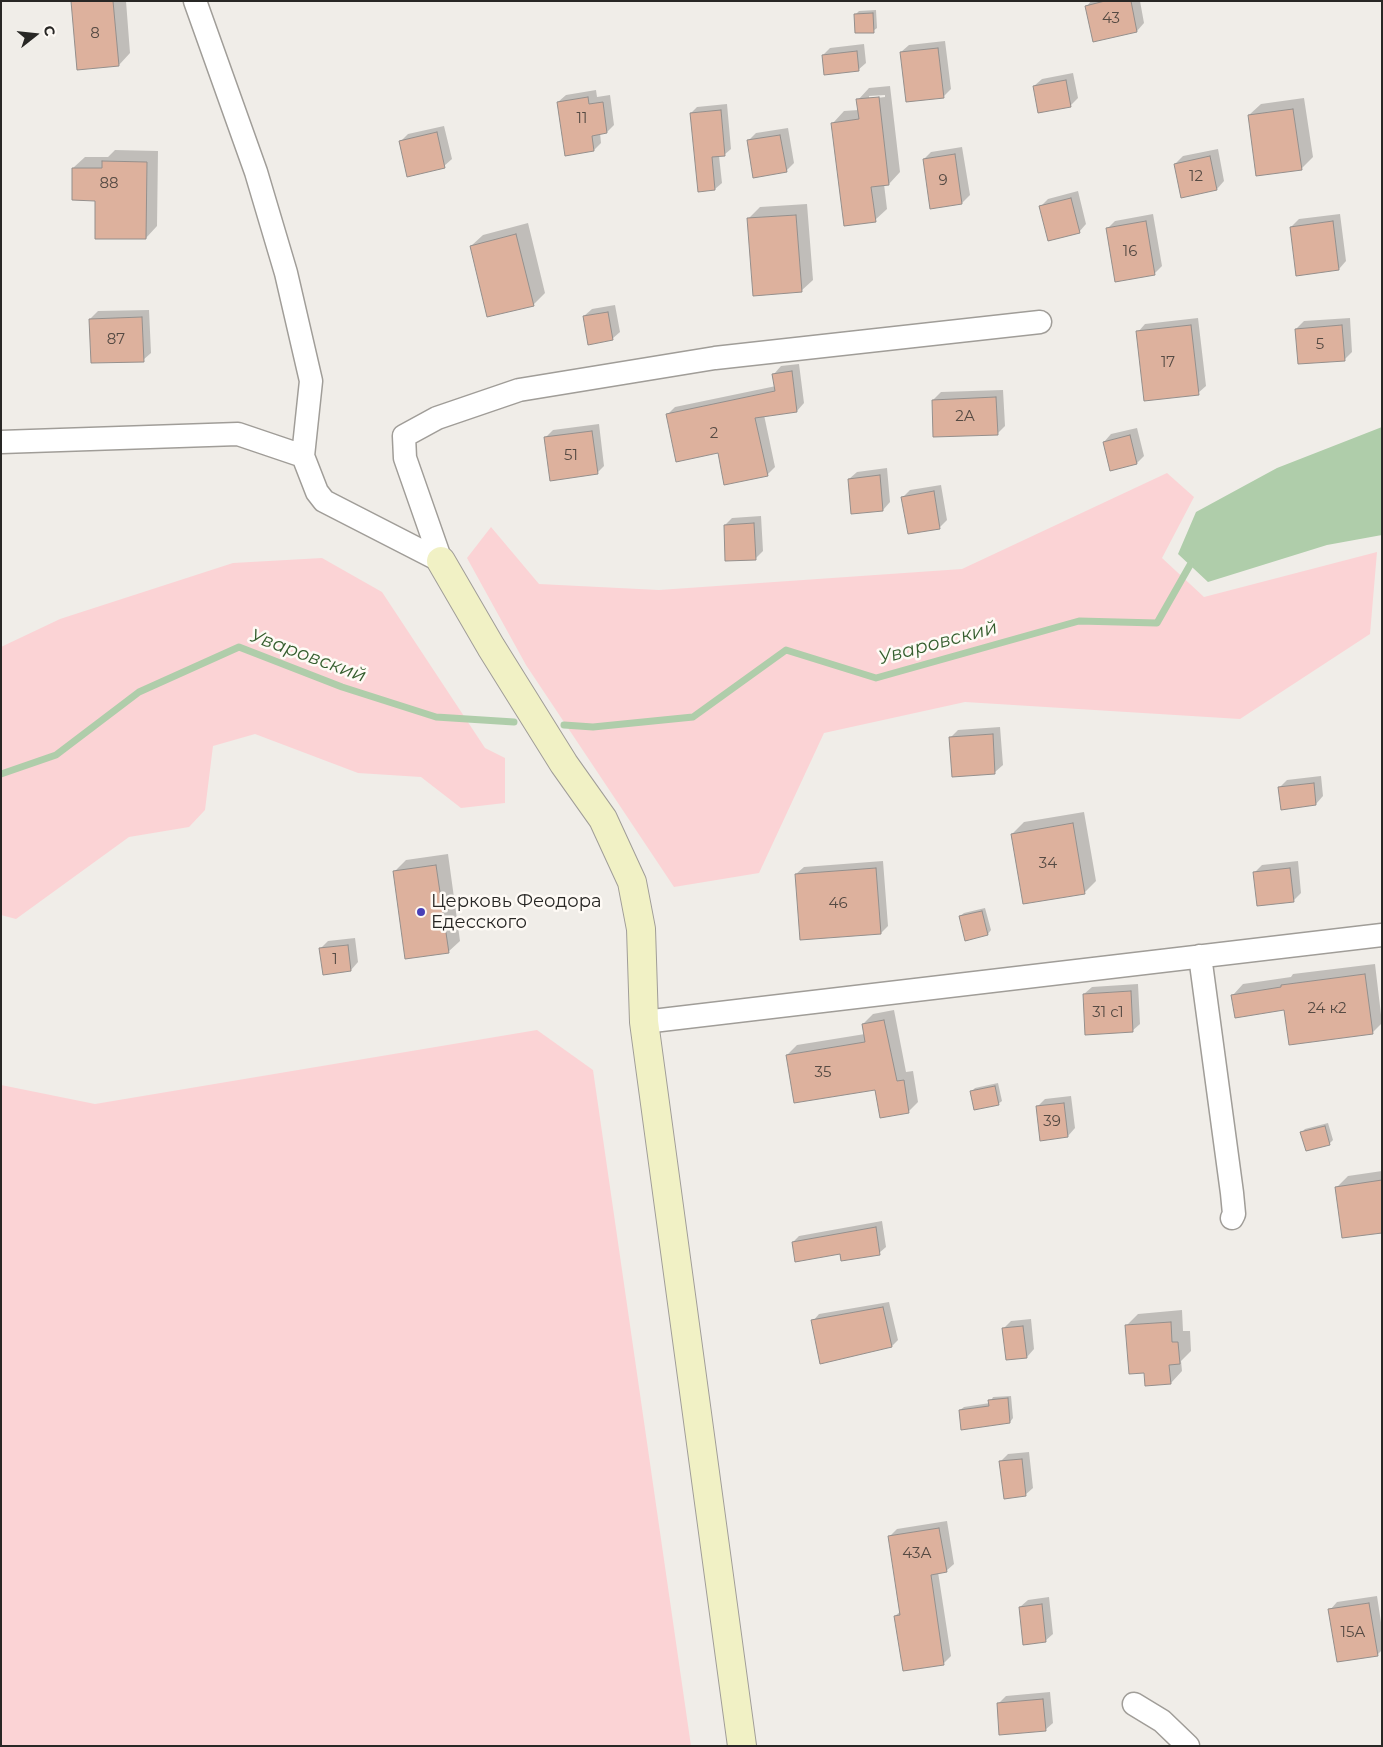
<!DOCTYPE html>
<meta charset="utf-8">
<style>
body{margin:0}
#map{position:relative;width:1383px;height:1747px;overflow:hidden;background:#f0ede8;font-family:Montserrat,sans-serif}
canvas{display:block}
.frame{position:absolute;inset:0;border:2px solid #282725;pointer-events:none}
.north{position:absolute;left:10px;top:10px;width:50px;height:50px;-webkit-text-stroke:4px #fefaf5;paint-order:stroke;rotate:74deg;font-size:14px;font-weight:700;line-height:20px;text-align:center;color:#282725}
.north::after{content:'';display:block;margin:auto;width:18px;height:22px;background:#282725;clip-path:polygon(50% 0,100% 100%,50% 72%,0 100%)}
</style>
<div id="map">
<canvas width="1383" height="1747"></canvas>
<div class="frame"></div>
<div class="north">С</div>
</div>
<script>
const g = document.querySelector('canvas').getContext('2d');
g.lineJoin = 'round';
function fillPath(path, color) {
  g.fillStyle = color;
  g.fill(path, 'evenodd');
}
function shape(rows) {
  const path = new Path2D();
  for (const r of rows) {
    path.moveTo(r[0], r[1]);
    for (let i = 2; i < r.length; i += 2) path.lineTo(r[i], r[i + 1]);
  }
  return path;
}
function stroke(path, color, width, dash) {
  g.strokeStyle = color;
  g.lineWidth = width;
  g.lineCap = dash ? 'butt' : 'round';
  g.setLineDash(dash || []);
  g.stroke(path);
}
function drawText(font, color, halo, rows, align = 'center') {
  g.font = font + ' Montserrat,sans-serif';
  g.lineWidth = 5;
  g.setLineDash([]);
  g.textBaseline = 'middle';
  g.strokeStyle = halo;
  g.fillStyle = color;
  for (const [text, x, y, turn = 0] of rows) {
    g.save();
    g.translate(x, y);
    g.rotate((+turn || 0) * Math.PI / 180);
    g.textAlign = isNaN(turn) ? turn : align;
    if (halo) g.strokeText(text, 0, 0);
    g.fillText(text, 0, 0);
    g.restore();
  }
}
fillPath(shape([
 [1167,473,1194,497,1162,558,1204,597,1377,552,1370,634,1240,719,965,702,824,733,759,873,674,887,526,665,467,558,491,527,539,584,659,590,962,569],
 [322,558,382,592,485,748,505,758,505,803,461,808,421,777,358,773,255,734,213,746,205,810,189,827,129,837,16,919,1,915,1,647,60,619,233,563],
 [537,1030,593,1070,691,1746,1,1746,1,1085,95,1104]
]), '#fbd3d5');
fillPath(shape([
 [1382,427,1382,535,1327,545,1208,582,1178,554,1196,512,1277,468]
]), '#afcdaa');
fillPath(shape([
 [73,1,126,1,130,53,119,65],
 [1091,1,1140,1,1144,23,1137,31,1094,40,1087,6],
 [876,10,877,28,873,31,855,15,859,11],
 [945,41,951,89,943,97,901,52,909,45],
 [864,44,866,63,858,70,823,55,830,48],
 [1073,73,1078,98,1070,106,1034,86,1042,79],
 [890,86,900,172,889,184,884,184,887,209,875,220,833,123,844,111,859,110,858,100,869,88],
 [885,95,885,97,869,99,869,96],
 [596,90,597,97,610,95,614,125,607,132,600,133,601,143,594,150,558,102,566,95],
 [1304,98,1313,157,1301,169,1249,115,1261,104],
 [727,104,731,149,724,155,719,156,722,183,715,189,691,113,697,107],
 [444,126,452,159,444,166,400,142,408,134],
 [788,128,794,163,786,171,748,141,756,133],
 [962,147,970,195,962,203,931,207,924,159,931,152],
 [1218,149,1224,181,1217,189,1182,196,1175,164,1183,156],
 [115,150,158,151,157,226,146,238,97,199,73,168,85,157,108,157],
 [1078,191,1086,224,1079,232,1041,206,1048,199],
 [807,204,813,280,801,291,748,219,760,207],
 [1153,214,1162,266,1154,274,1107,229,1115,221],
 [1340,214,1346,261,1339,269,1291,227,1299,219],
 [528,223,545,293,533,305,471,246,483,235],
 [615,305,620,332,612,339,584,316,592,309],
 [149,310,151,353,143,360,90,319,98,311],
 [1198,318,1206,386,1198,393,1138,332,1145,324],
 [1350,318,1352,352,1344,360,1296,329,1304,321],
 [799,364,804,403,797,411,764,415,775,467,767,475,667,415,675,407,776,386,774,374,781,366],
 [1003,390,1005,426,997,434,933,400,941,392],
 [599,424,604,466,597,473,545,438,553,430],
 [1137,428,1144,456,1137,463,1104,442,1111,434],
 [887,468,890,502,883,510,849,479,857,472],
 [941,485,947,520,940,527,903,497,910,490],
 [761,516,763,551,755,559,725,525,732,518],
 [1000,727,1003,765,995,772,953,775,951,737,958,730],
 [1321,776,1323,796,1316,804,1279,788,1287,780],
 [1084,812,1096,881,1084,893,1012,834,1024,822],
 [448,854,460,941,448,952,394,872,406,860],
 [883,861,888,926,881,933,796,874,804,867],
 [1298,861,1301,893,1294,900,1258,904,1255,872,1262,865],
 [985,908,991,930,988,934,960,916,964,913],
 [355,938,358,962,351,970,320,949,328,941],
 [1375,964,1382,1023,1372,1033,1233,995,1243,984,1291,977,1293,974],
 [1138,984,1140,1024,1132,1031,1084,994,1092,987],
 [894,1010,906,1072,913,1071,918,1102,908,1112,876,1088,787,1055,797,1045,865,1034,863,1024,873,1014],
 [998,1083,1002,1101,998,1104,972,1091,975,1088],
 [1071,1096,1075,1128,1068,1136,1037,1107,1045,1099],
 [1328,1123,1333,1140,1329,1144,1302,1132,1305,1129],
 [1382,1171,1382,1231,1336,1188,1348,1176],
 [882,1221,886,1247,879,1253,841,1253,793,1242,799,1236],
 [889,1302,898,1340,892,1346,813,1321,819,1314],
 [1182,1310,1183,1331,1190,1331,1191,1351,1181,1361,1182,1371,1171,1383,1126,1326,1138,1314],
 [1031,1319,1034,1349,1027,1357,1003,1329,1011,1321],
 [1011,1396,1013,1418,1010,1422,960,1410,964,1407,990,1403,993,1397],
 [1029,1452,1033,1488,1025,1495,1001,1461,1008,1454],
 [947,1521,954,1564,946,1571,938,1572,951,1656,943,1664,895,1616,901,1611,889,1537,897,1529],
 [1377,1596,1382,1629,1382,1650,1377,1655,1330,1610,1337,1602],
 [1049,1597,1053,1634,1045,1641,1020,1607,1028,1600],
 [1050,1692,1053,1723,1045,1730,998,1704,1006,1696]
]), '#0003');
stroke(shape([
 [564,725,593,727,693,717,786,650,876,678,1079,621,1157,623,1190,565],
 [1,774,56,755,139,692,239,647,342,687,436,717,514,722]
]), '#afcdaa', 7);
const building = shape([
 [71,1,113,1,119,66,77,70,71,1],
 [1105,1,1131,1,1137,32,1093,42,1085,6,1105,1],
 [873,13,874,33,855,33,854,14,873,13],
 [938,48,944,98,906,102,900,52,938,48],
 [857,51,859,71,824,75,822,55,857,51],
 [1066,80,1071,107,1038,113,1033,86,1066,80],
 [588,97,589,104,603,102,607,133,592,136,594,151,565,156,557,102,588,97],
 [879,97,889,185,871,187,876,222,844,226,831,123,859,119,856,99,879,97],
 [1293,109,1302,170,1256,176,1248,115,1293,109],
 [721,110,725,156,712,157,715,190,698,192,690,113,721,110],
 [437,132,445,168,407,177,399,141,437,132],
 [780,135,787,172,753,178,747,140,780,135],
 [955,154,962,204,930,209,923,159,955,154],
 [1210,156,1217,190,1181,198,1174,164,1210,156],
 [102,161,147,162,146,239,95,239,95,201,72,200,72,168,102,168,102,161],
 [1071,198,1080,233,1048,241,1039,206,1071,198],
 [796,215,802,292,753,296,747,218,796,215],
 [1146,221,1155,275,1115,282,1106,228,1146,221],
 [1333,221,1339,270,1296,276,1290,227,1333,221],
 [516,234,534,306,487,317,470,246,516,234],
 [608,312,613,340,588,345,583,316,608,312],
 [142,317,144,362,91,363,89,319,142,317],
 [1191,325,1199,395,1144,401,1136,331,1191,325],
 [1342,325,1345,361,1298,364,1295,329,1342,325],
 [792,371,797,412,755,418,768,476,724,485,718,453,676,462,666,414,775,391,772,374,792,371],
 [996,397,998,435,933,437,932,400,996,397],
 [592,431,598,474,550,481,544,437,592,431],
 [1130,435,1137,464,1110,471,1103,442,1130,435],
 [880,475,883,511,851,514,848,479,880,475],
 [934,491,940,529,908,534,901,497,934,491],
 [754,523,756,560,725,561,724,525,754,523],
 [993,734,995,774,952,777,949,737,993,734],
 [1314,783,1316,805,1281,810,1278,787,1314,783],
 [1073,823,1085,894,1023,904,1011,834,1073,823],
 [436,865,449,953,405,959,393,871,436,865],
 [876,868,881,934,800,940,795,874,876,868],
 [1290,868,1294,902,1257,906,1253,872,1290,868],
 [982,911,988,935,965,941,959,916,982,911],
 [348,945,351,971,323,975,319,948,348,945],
 [1365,974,1373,1034,1289,1045,1284,1010,1235,1018,1231,995,1281,987,1281,985,1365,974],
 [1131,991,1133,1032,1085,1035,1083,994,1131,991],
 [884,1020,897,1081,904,1080,909,1113,880,1118,875,1090,794,1103,786,1055,865,1042,862,1024,884,1020],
 [995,1086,999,1105,974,1110,970,1091,995,1086],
 [1064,1103,1068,1137,1040,1141,1036,1106,1064,1103],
 [1325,1126,1330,1145,1306,1151,1300,1132,1325,1126],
 [1382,1180,1382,1233,1342,1238,1335,1187,1382,1180],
 [876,1227,880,1255,841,1261,840,1254,795,1262,792,1242,876,1227],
 [883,1307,892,1347,820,1364,811,1320,883,1307],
 [1171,1322,1172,1342,1178,1342,1180,1364,1169,1365,1171,1384,1145,1386,1144,1373,1129,1374,1125,1325,1171,1322],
 [1023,1326,1027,1358,1006,1360,1002,1328,1023,1326],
 [1008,1398,1010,1423,961,1430,959,1410,989,1406,988,1400,1008,1398],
 [1022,1459,1026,1496,1004,1499,999,1461,1022,1459],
 [939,1528,947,1572,931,1575,944,1665,903,1671,894,1616,900,1615,888,1536,939,1528],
 [1369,1603,1378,1656,1337,1662,1328,1609,1369,1603],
 [1042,1604,1046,1642,1023,1645,1019,1607,1042,1604],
 [1043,1699,1046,1731,999,1735,997,1703,1043,1699]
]);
fillPath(building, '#ddb19d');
stroke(building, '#948f8c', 1);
const street = shape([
 [195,1,256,172,286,273,311,381,303,456,317,492,324,501,441,561],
 [1,442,238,434,303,456],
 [441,561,405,458,404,436,437,418,519,390,715,358,1040,322],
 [1200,956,1232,1193,1234,1214,1232,1218],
 [644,1022,1382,935],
 [1134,1704,1162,1721,1188,1746]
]);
const secondary = shape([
 [441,561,491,647,564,764,603,819,632,882,641,929,644,1022,742,1746]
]);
stroke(street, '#a09d98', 25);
stroke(secondary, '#a09d98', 30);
stroke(street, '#fff', 22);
stroke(secondary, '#f1f1c5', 28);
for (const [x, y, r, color] of [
 [421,912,5,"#4940b7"]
]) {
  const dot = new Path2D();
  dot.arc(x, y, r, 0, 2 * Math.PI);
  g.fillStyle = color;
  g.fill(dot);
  stroke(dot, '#fefaf5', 2);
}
drawText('15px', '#554a43', null, [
 ["43",1111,19],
 ["8",95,34],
 ["11",582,119],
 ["12",1196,177],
 ["9",943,181],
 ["88",109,184],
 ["16",1130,252],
 ["87",116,340],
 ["5",1320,345],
 ["17",1168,363],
 ["2А",965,417],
 ["2",714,434],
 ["51",571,456],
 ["34",1048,864],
 ["46",838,904],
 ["1",335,960],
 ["24 к2",1327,1009],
 ["31 с1",1108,1013],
 ["35",823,1073],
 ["39",1052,1122],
 ["43А",917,1554],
 ["15А",1353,1633]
]);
drawText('18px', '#282725', '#fefaf5', [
 ["Церковь Феодора",431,902],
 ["Едесского",431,923]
], 'left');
drawText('italic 19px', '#355e2e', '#fefaf5', [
 ["Уваровский",938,643,-15],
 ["Уваровский",308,656,20]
]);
</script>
